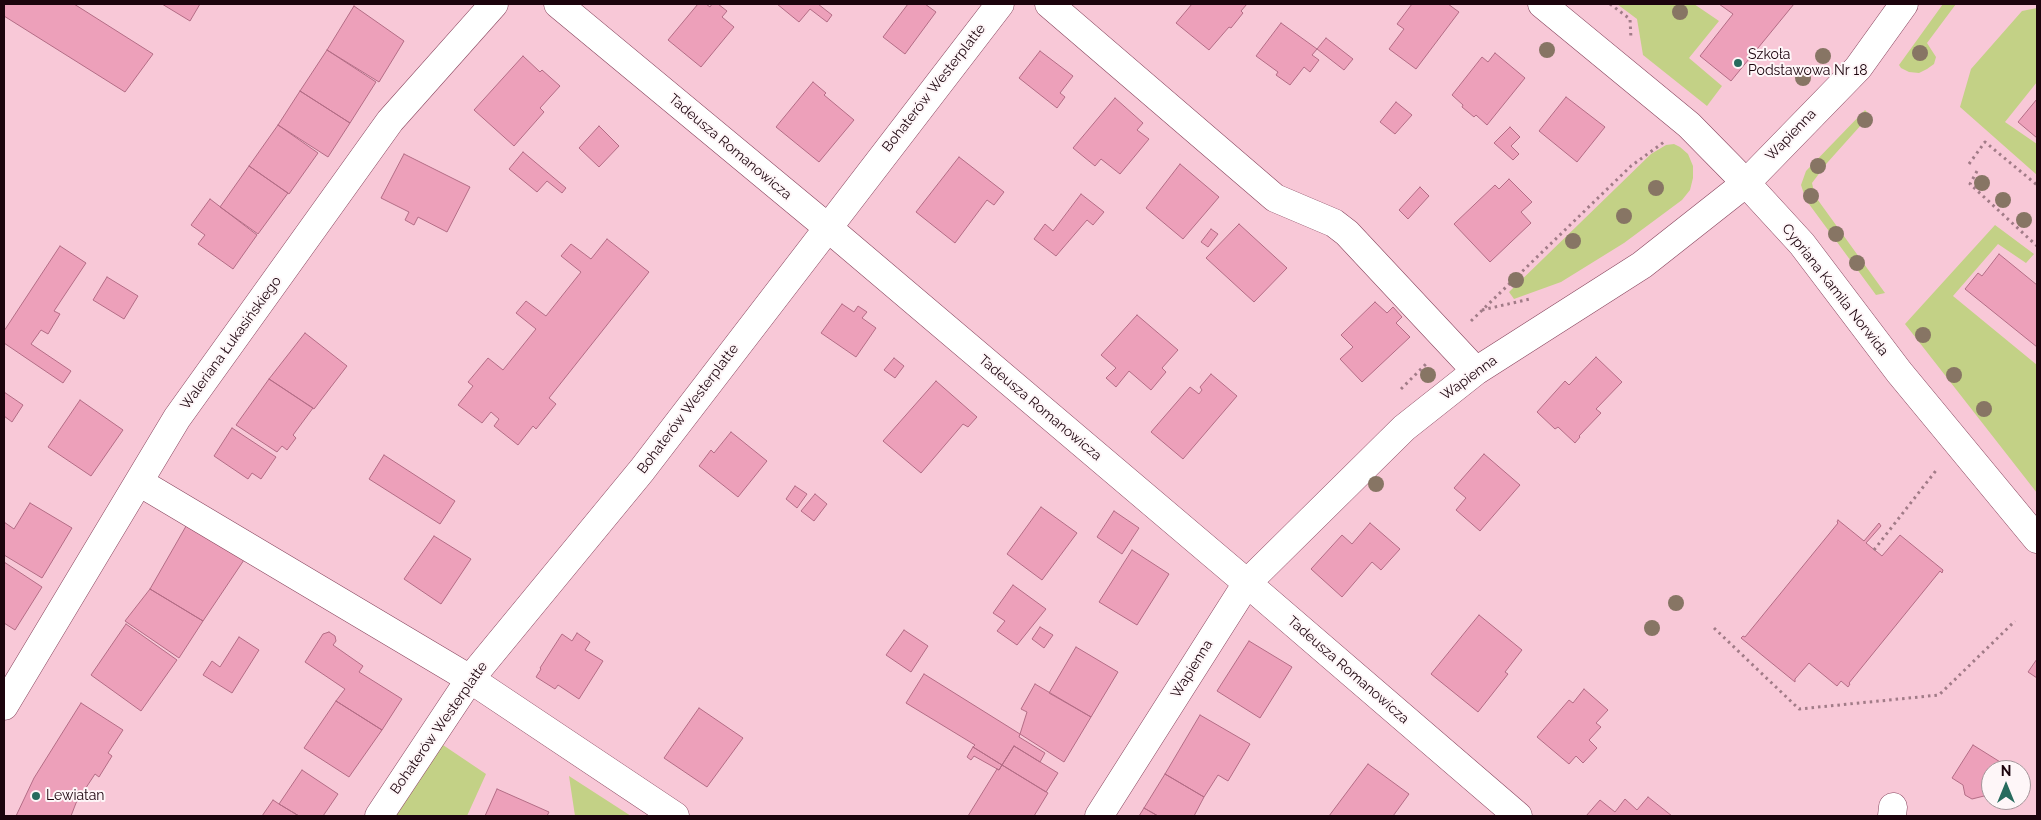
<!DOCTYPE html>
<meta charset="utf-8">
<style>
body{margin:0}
#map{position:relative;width:2041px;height:820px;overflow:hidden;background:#f8c8d7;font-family:Raleway,sans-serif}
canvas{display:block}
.frame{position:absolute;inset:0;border:5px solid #1c040d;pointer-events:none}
.north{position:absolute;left:1981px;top:760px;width:50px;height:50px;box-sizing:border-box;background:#fef6f8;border:1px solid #a4959a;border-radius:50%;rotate:0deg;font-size:14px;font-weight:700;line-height:20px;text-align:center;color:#1c040d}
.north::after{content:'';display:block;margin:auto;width:18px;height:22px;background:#276b5e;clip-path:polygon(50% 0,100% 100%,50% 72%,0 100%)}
</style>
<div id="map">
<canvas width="2041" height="820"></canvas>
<div class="frame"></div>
<div class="north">N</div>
</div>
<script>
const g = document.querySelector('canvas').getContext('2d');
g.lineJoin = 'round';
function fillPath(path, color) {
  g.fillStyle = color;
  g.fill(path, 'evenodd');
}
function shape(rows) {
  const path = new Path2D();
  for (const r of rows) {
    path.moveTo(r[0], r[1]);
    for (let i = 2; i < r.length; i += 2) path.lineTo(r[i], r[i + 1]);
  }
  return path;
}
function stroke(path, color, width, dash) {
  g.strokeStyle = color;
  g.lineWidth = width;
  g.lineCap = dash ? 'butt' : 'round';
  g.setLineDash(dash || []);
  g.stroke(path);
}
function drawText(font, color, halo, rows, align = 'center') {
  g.font = font + ' Raleway,sans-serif';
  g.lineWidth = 4;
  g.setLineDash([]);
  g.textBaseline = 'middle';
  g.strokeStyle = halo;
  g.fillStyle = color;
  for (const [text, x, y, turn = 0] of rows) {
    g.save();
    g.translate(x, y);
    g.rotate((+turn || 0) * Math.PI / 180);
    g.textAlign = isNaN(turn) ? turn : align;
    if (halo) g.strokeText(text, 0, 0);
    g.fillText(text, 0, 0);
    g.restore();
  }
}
fillPath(shape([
 [1617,4,1694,4,1719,21,1689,58,1722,86,1707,106,1643,55,1637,19],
 [1943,4,1956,4,1927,43,1936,57,1934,64,1927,69,1919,73,1909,72,1901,68,1899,65],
 [2037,8,2037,82,2005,122,2037,144,2037,175,1960,107,1971,69,2022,11],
 [1865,110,1870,115,1827,163,1812,183,1815,196,1885,293,1876,295,1806,200,1801,185,1806,171],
 [1674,144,1680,147,1688,154,1693,166,1693,178,1690,190,1682,200,1624,243,1561,282,1514,299,1509,292,1651,154,1666,145],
 [1995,225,2034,254,2026,263,1998,244,1953,296,2037,365,2037,493,1905,324],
 [443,745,486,774,467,816,396,816],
 [569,776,631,816,575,816]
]), '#c3d186');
const building = shape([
 [4,4,74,4,153,54,125,92,4,16,4,4],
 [162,4,200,4,190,21,162,4],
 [698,4,706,4,710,7,712,4,718,4,727,11,722,17,734,27,701,67,668,40,698,4],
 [777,4,818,4,832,15,827,22,810,9,799,22,777,4],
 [908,4,925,4,936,12,905,54,883,37,908,4],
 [1192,4,1247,4,1241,11,1243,13,1231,28,1229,27,1209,50,1176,23,1192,4],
 [1412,4,1448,4,1459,12,1416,69,1389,49,1404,29,1397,24,1412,4],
 [1719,4,1794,4,1731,81,1700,56,1733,14,1719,4],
 [354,6,404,41,379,82,327,50,354,6],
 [1281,23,1317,49,1312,55,1319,60,1310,72,1304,67,1290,85,1276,75,1278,72,1256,56,1281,23],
 [1326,38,1353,59,1344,70,1317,49,1326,38],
 [327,50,376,82,350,123,300,91,327,50],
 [1040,51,1073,76,1060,93,1065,97,1057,108,1019,78,1040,51],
 [1495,53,1525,78,1487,125,1476,115,1474,117,1462,107,1463,105,1452,95,1482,57,1488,62,1495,53],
 [523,56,540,72,542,70,560,86,540,108,544,112,514,146,474,110,523,56],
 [813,82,826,93,824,95,854,120,819,162,776,127,813,82],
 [300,91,350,123,328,157,278,125,300,91],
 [1566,97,1605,127,1577,162,1539,131,1566,97],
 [1115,98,1143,123,1137,130,1149,139,1120,174,1101,159,1095,166,1073,148,1115,98],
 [2037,99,2037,138,2018,122,2037,99],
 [1396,102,1412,115,1395,134,1380,122,1396,102],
 [278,125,318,153,289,194,249,166,278,125],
 [599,126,619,146,599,167,579,148,599,126],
 [1510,127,1520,137,1511,146,1519,154,1513,160,1494,143,1510,127],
 [523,152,566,188,562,193,547,181,537,192,509,169,523,152],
 [404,154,470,187,447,232,418,217,414,225,405,220,409,212,381,198,404,154],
 [959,157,1004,192,994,205,987,200,955,243,916,212,959,157],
 [1180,164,1219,197,1183,239,1146,208,1180,164],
 [249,166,288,193,258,234,220,207,249,166],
 [1509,179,1532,202,1521,212,1531,223,1490,262,1454,224,1495,185,1499,189,1509,179],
 [1420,187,1429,196,1408,219,1399,210,1420,187],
 [1081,194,1104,212,1093,225,1087,220,1056,256,1034,239,1045,224,1053,231,1081,194],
 [210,199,257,235,233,269,198,244,205,235,191,225,210,199],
 [1239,224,1287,268,1254,302,1206,258,1239,224],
 [1211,229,1218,234,1208,247,1201,242,1211,229],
 [607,239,649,272,549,398,556,404,536,429,533,426,518,445,494,426,499,419,491,412,482,423,458,405,473,386,468,382,488,358,503,370,536,329,516,313,526,301,546,316,581,272,561,256,571,244,591,259,607,239],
 [60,246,86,263,54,311,60,314,48,334,41,330,31,344,71,371,63,383,4,343,4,331,60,246],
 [1999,254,2037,285,2037,347,1965,289,1978,273,1982,276,1999,254],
 [107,277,138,296,124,319,93,300,107,277],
 [1375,302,1387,313,1393,307,1402,317,1396,323,1410,337,1362,382,1340,359,1353,347,1341,335,1375,302],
 [842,304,854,312,858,306,867,312,862,318,876,328,856,357,821,333,842,304],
 [1137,315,1178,350,1162,368,1166,372,1151,390,1129,371,1116,387,1106,378,1116,368,1101,355,1137,315],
 [305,333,347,366,314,409,269,379,305,333],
 [1596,357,1622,382,1596,409,1601,413,1579,436,1580,437,1575,443,1558,427,1555,429,1537,412,1565,381,1569,385,1596,357],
 [894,358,904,366,895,378,884,370,894,358],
 [1211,374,1237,396,1183,459,1151,432,1190,387,1199,394,1202,390,1200,387,1211,374],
 [269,379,313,408,293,435,296,438,287,450,282,446,277,452,236,425,269,379],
 [936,381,977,417,968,427,963,424,921,473,883,441,936,381],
 [4,392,23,405,12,422,4,416,4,392],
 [80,400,123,430,91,476,48,447,80,400],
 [232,428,276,457,261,479,252,473,248,479,214,456,232,428],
 [731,432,767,461,738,497,699,466,711,450,714,453,731,432],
 [1484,454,1520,485,1480,531,1456,510,1466,498,1454,488,1484,454],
 [384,455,455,501,440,524,369,479,384,455],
 [795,486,807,494,797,508,786,499,795,486],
 [815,494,827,504,814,521,801,511,815,494],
 [30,503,72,528,42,578,4,555,4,522,14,529,30,503],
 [1041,507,1077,533,1042,580,1007,554,1041,507],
 [1114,511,1139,528,1122,554,1097,537,1114,511],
 [1838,520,1864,541,1879,523,1881,526,1866,543,1882,556,1900,535,1943,570,1942,573,1940,571,1849,683,1850,684,1848,687,1841,681,1837,686,1809,663,1795,679,1795,682,1741,638,1743,636,1745,637,1838,523,1837,522,1838,520],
 [189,521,246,557,203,621,150,589,189,521],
 [1370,523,1400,549,1381,570,1372,562,1342,597,1311,569,1342,535,1352,544,1370,523],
 [434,536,471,559,441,604,404,579,434,536],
 [1132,550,1169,574,1137,625,1099,602,1132,550],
 [4,562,42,587,15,630,4,623,4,562],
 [1013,585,1046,609,1017,645,997,631,1005,621,993,613,1013,585],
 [150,589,203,621,179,658,125,621,150,589],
 [1479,615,1522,650,1505,672,1508,674,1478,712,1431,674,1479,615],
 [126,624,177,660,141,711,91,675,126,624],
 [1040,627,1053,635,1044,648,1032,639,1040,627],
 [904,630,928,646,911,672,886,655,904,630],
 [329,632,335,636,336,641,333,645,363,666,359,672,402,699,382,730,336,701,345,689,305,662,323,634,329,632],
 [577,633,590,642,585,650,603,661,579,699,558,685,555,689,536,677,541,669,540,668,562,634,572,641,577,633],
 [239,637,259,650,232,693,203,675,212,661,220,667,239,637],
 [1249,641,1292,667,1260,718,1217,691,1249,641],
 [1076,647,1118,672,1091,717,1049,693,1076,647],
 [2037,659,2037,678,2028,672,2037,659],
 [924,674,1020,734,1019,737,1045,753,1040,762,1014,746,1002,765,973,747,975,745,906,703,924,674],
 [1035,684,1091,717,1064,762,1020,734,1027,712,1021,709,1035,684],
 [1584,689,1608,710,1596,723,1601,727,1589,740,1597,748,1583,763,1576,756,1569,764,1537,737,1569,700,1573,703,1584,689],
 [336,701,382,730,349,777,304,748,336,701],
 [81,703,123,730,108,753,112,756,99,777,95,774,76,803,71,816,16,816,34,778,81,703],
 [699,708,743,738,707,787,664,758,699,708],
 [1200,715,1250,744,1228,781,1218,775,1204,797,1165,774,1200,715],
 [1973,745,2013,770,1991,770,1991,791,1988,789,1984,796,1972,799,1965,795,1963,785,1952,778,1973,745],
 [1014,746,1058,773,1046,792,1002,765,1014,746],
 [973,747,1002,765,999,770,974,756,971,760,967,757,973,747],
 [1368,764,1409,794,1393,816,1329,816,1368,764],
 [1002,765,1048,793,1034,816,968,816,997,769,999,770,1002,765],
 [302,770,338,794,323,816,299,816,279,804,302,770],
 [1165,774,1204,797,1194,816,1158,816,1144,808,1165,774],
 [497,789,549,812,547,816,485,816,497,789],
 [1648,797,1672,816,1586,816,1600,800,1615,812,1625,799,1637,810,1648,797],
 [273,800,279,804,299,816,262,816,273,800],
 [1144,808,1158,816,1139,816,1144,808]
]);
fillPath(building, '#eda0ba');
stroke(building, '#b36c85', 1);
const minor = shape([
 [558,4,827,227,1247,583,1518,816],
 [1049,4,1275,198,1334,223,1347,233,1476,371],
 [1542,4,1689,125,1746,183,1802,244,1899,372,2037,539],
 [139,482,470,679,675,816],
 [4,706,177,418,390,121,494,4],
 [379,816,470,679,642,470,1000,4],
 [1099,816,1247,583,1404,428,1476,371,1642,265,1746,183,1858,68,1904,4],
 [1892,816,1893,807]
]);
stroke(minor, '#87445d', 29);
stroke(shape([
 [1610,4,1630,19,1631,39],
 [1969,164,1985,142,2037,185],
 [1977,171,1970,184,2037,246],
 [1482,310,1530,299],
 [1471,321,1631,166,1664,142],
 [1401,389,1427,363],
 [1874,550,1938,468],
 [1714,628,1799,709,1939,695,2015,621]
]), '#a17b87', 3, [2.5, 4]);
stroke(minor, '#fff', 28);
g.fillStyle = '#877564';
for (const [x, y] of [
 [1680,12],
 [1547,50],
 [1920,53],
 [1823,56],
 [1803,78],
 [1865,120],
 [1818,166],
 [1982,183],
 [1656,188],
 [1811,196],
 [2003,200],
 [1624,216],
 [2024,220],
 [1836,234],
 [1573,241],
 [1857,263],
 [1516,280],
 [1923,335],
 [1428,375],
 [1954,375],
 [1984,409],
 [1376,484],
 [1676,603],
 [1652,628]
]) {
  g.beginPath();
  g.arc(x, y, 8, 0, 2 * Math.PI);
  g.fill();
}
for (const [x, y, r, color] of [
 [1738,63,5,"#276b5e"],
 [36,796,5,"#276b5e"]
]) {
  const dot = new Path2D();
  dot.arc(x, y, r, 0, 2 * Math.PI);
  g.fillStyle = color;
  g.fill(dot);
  stroke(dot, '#fef6f8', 2);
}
drawText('14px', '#1c040d', '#fef6f8', [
 ["Szkoła",1748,55],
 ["Podstawowa Nr 18",1748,71],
 ["Lewiatan",46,796]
], 'left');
drawText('14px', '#1c040d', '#fef6f8', [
 ["Bohaterów Westerplatte",934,88,-52],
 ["Wapienna",1791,135,-46],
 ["Tadeusza Romanowicza",730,147,40],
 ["Cypriana Kamila Norwida",1835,290,52],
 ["Waleriana Łukasińskiego",231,343,-54],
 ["Wapienna",1469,378,-36],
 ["Tadeusza Romanowicza",1040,408,40],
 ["Bohaterów Westerplatte",688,409,-53],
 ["Wapienna",1192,669,-58],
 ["Tadeusza Romanowicza",1348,670,41],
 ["Bohaterów Westerplatte",439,728,-55]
]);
</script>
